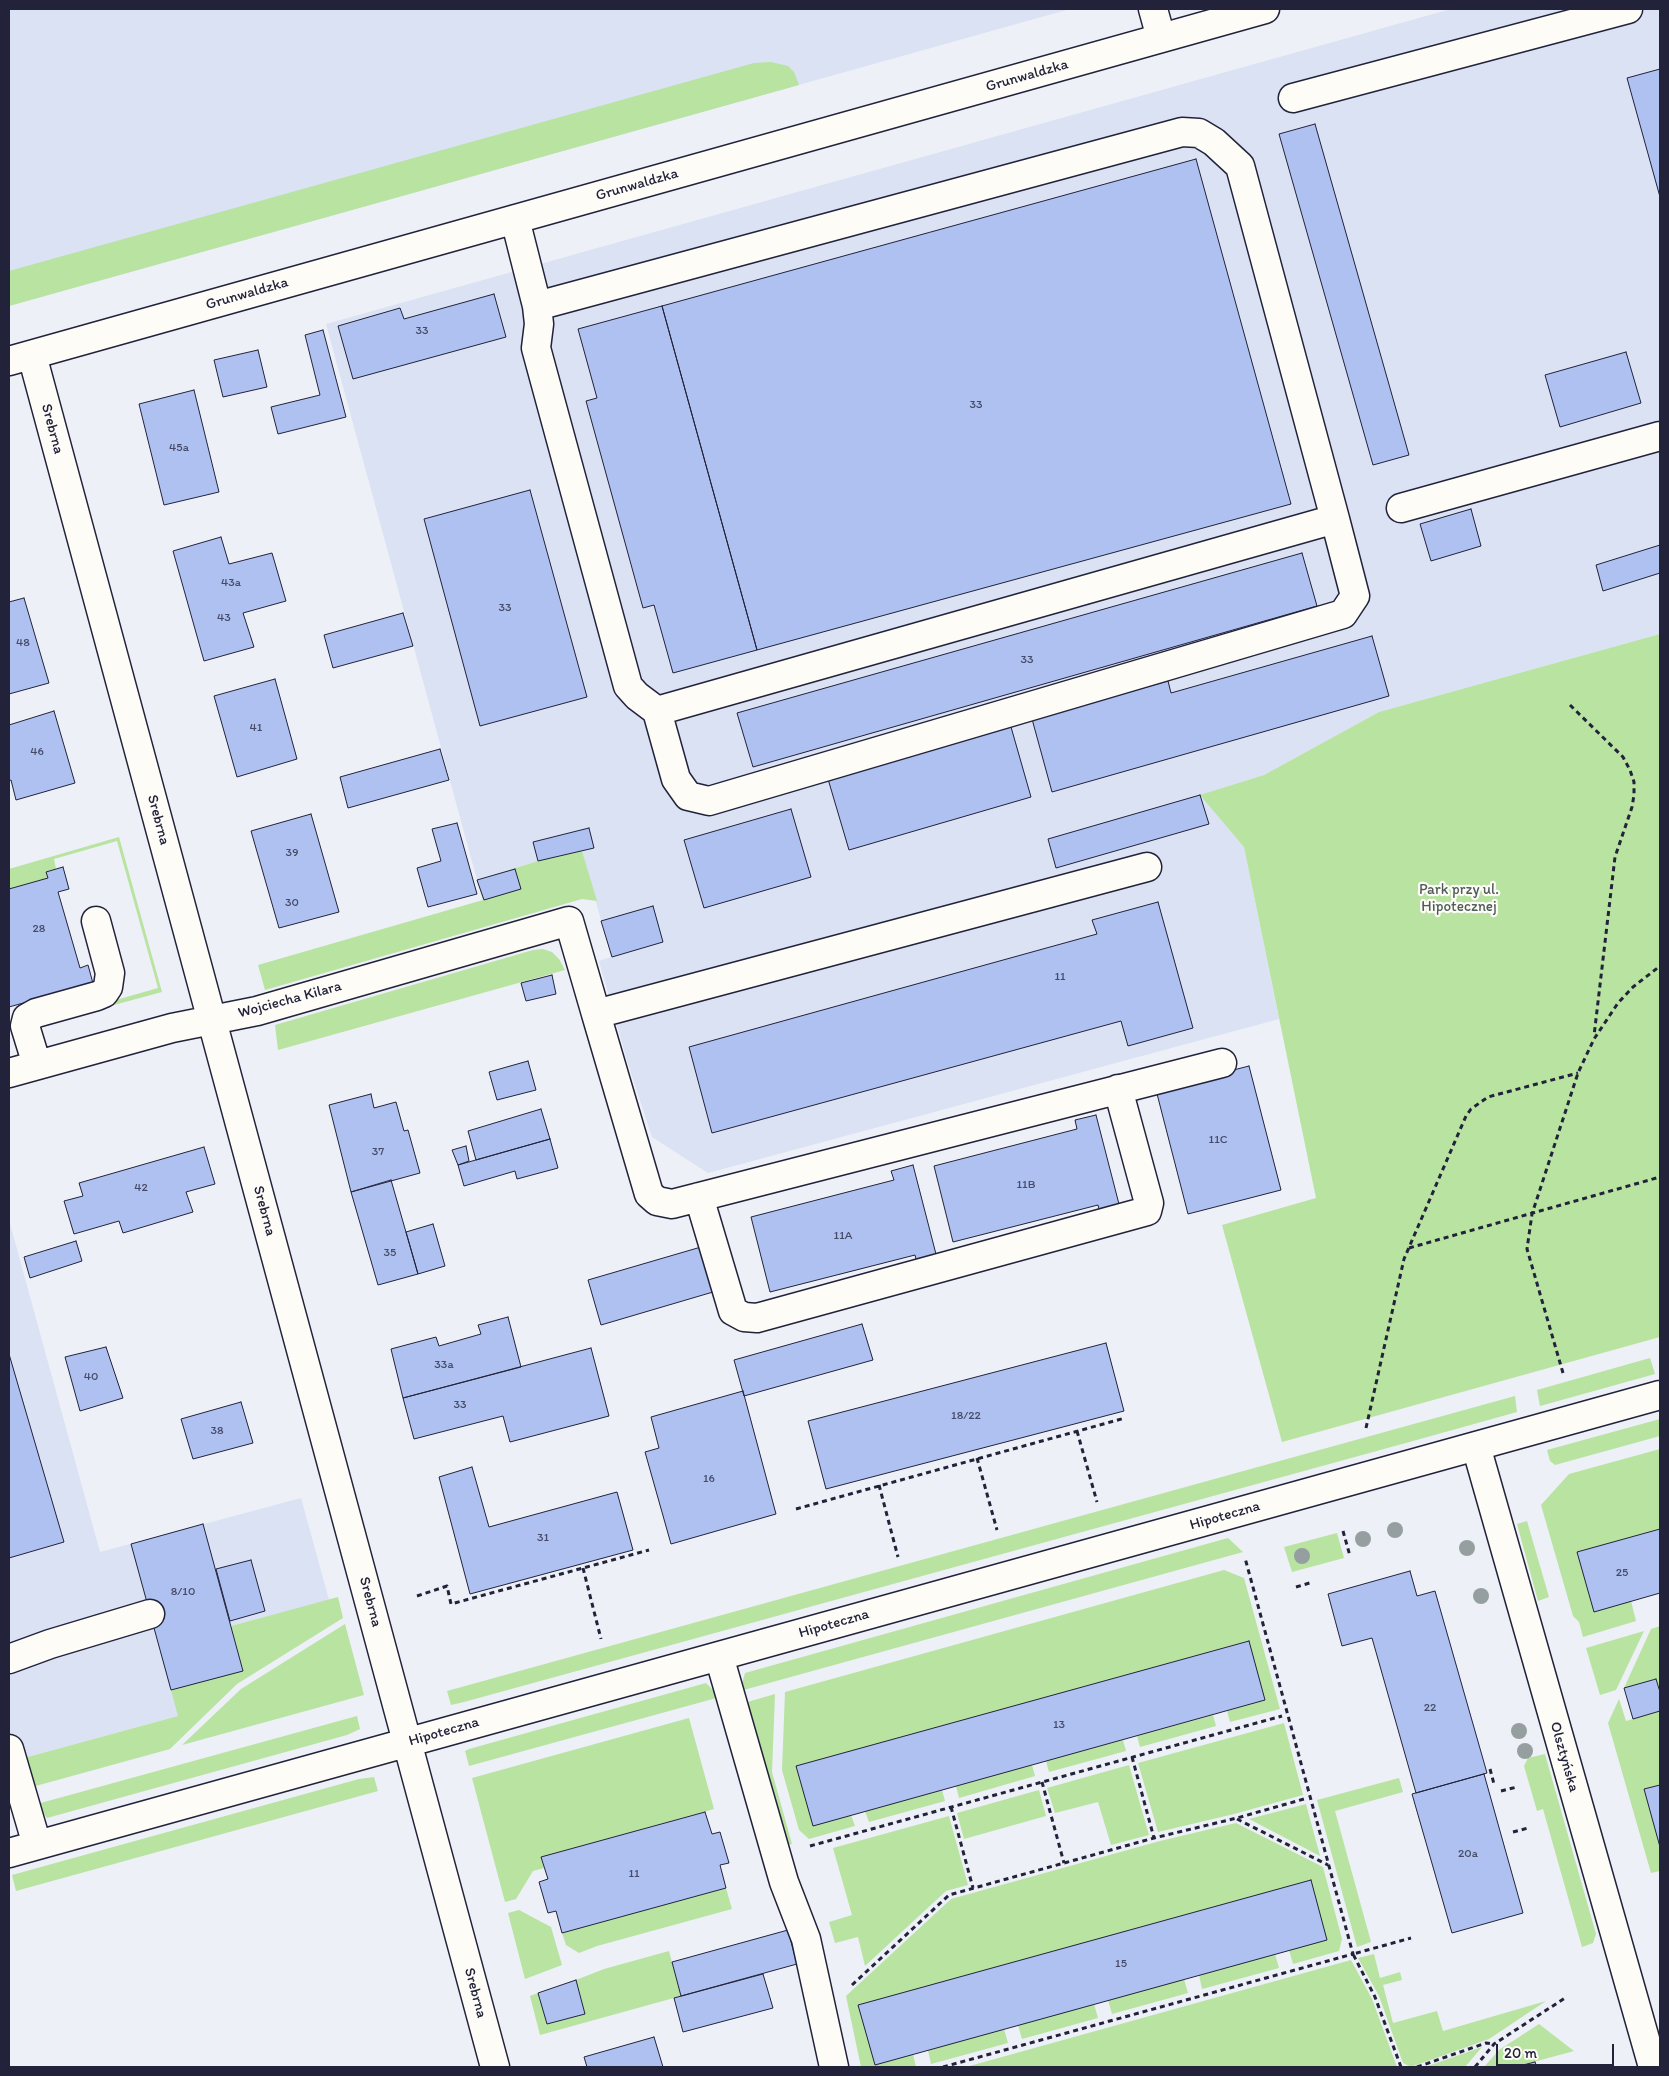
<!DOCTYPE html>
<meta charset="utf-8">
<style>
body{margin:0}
#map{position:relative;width:1669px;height:2076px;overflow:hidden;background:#edf0f6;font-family:Itim,sans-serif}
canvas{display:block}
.frame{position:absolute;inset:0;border:10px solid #22223b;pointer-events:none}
.scale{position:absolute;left:1496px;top:2044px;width:118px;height:22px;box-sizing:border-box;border:2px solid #22223b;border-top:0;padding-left:6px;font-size:15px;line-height:18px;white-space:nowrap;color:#22223b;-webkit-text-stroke:4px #fdfcf7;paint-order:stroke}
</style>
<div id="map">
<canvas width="1669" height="2076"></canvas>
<div class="frame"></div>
<div class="scale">20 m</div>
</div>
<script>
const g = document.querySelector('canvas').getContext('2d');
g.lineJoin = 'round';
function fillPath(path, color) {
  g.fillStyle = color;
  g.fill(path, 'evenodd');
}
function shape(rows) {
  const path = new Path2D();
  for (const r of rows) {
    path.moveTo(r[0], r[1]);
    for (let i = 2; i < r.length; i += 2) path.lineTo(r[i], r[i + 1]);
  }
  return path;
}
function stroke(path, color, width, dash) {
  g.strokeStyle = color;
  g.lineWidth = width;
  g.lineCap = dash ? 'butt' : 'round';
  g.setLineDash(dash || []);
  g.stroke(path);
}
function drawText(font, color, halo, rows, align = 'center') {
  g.font = font + ' Itim,sans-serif';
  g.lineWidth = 4.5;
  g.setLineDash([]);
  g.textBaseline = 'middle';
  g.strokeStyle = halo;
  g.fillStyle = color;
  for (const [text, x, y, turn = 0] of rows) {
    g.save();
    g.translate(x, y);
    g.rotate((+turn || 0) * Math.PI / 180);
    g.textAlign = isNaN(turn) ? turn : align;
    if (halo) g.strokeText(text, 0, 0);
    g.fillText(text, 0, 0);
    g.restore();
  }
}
fillPath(shape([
 [9,9,1070,9,9,306],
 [1451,9,1660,9,1660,634,1379,712,1264,775,1201,795,1244,847,1279,1019,708,1173,652,1137,628,1064,599,961,611,957,582,851,538,861,477,880,326,324],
 [9,1220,100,1552,301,1498,329,1600,231,1626,243,1671,178,1716,9,1762]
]), '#dae2f4');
fillPath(shape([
 [771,62,788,66,794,72,799,85,9,306,9,271,754,63],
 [1660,634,1660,1337,1282,1442,1222,1225,1316,1198,1244,847,1200,795,1264,775,1379,712],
 [119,837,162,992,62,1019,60,1016,158,988,117,841,54,859,56,869,46,872,48,878,9,889,9,869],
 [582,851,597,901,582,899,265,990,258,965,483,900,477,880,538,861],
 [543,949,552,952,559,959,565,970,278,1050,275,1025,533,950],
 [1650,1358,1655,1374,1540,1406,1537,1390],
 [1515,1396,1517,1412,1413,1441,464,1702,451,1705,447,1691],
 [1660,1419,1660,1436,1555,1465,1550,1461,1547,1450],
 [1660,1449,1660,1529,1578,1552,1631,1601,1636,1621,1583,1637,1579,1622,1573,1616,1541,1505,1569,1474],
 [1527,1521,1549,1597,1538,1601,1517,1524],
 [1337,1533,1344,1558,1292,1572,1284,1547],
 [1228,1538,1243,1552,740,1691,745,1673],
 [1224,1570,1244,1578,1280,1709,1230,1722,1227,1711,1265,1700,1248,1641,797,1766,851,1815,855,1826,809,1839,799,1830,782,1770,785,1692],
 [338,1597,343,1618,237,1684,170,1749,32,1787,24,1758,178,1716,171,1690,243,1670,231,1626],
 [345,1624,364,1695,182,1745,241,1689],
 [1660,1626,1660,1692,1656,1679,1624,1688,1651,1629],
 [1644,1631,1616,1690,1600,1695,1586,1648],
 [706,1683,720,1697,469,1766,465,1751,469,1749],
 [775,1694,772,1772,792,1844,784,1846,744,1703],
 [1619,1699,1626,1721,1660,1711,1660,1785,1645,1790,1660,1847,1660,1871,1651,1873,1608,1723],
 [1213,1715,1216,1726,1140,1747,1137,1736],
 [357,1716,360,1729,347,1735,47,1818,37,1804],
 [689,1718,714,1809,541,1857,544,1868,533,1871,516,1899,505,1902,472,1778],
 [1284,1723,1303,1795,1234,1814,1158,1832,1138,1763],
 [1123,1740,1126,1751,1049,1772,1046,1761],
 [1545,1754,1596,1934,1593,1943,1582,1947,1543,1809,1537,1811,1524,1766,1528,1758],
 [1032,1765,1035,1776,959,1798,956,1786],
 [1129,1765,1149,1835,1111,1845,1098,1802,1055,1813,1047,1788],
 [374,1777,378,1791,16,1891,12,1875,359,1779],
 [1399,1778,1403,1792,1335,1811,1371,1942,1357,1947,1317,1800],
 [942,1790,945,1801,869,1822,865,1811],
 [1039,1790,1046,1816,964,1839,957,1813],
 [1306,1804,1320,1856,1249,1819],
 [949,1816,968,1885,946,1891,865,1966,858,1937,835,1943,829,1922,852,1915,833,1848],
 [1236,1823,1323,1867,1342,1939,1339,1951,1293,1964,1289,1950,1311,1880,859,2005,913,2054,916,2067,861,2067,846,1996,951,1899,1160,1841],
 [726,1888,732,1909,597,1946,579,1953,566,1945,562,1933],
 [519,1910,551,1927,562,1965,525,1979,508,1913],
 [669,1951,681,1996,540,2035,530,1996,538,1993,547,2024,585,2014,576,1980,604,1969],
 [1275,1954,1279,1968,1202,1989,1199,1975],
 [1374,1954,1380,1978,1400,1972,1402,1980,1383,1985,1393,2023,1437,2011,1443,2031,1546,2001,1489,2039,1411,2067,1403,2063,1379,1996,1358,1958],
 [1351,1960,1372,1999,1397,2067,966,2067],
 [1184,1979,1188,1993,1112,2014,1108,2000],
 [1094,2004,1098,2018,1022,2039,1018,2025],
 [1539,2024,1574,2051,1515,2067,1484,2067,1499,2050],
 [1004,2029,1008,2043,931,2064,928,2050],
 [1482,2047,1465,2067,1425,2067]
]), '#b8e3a1');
const building = shape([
 [1660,69,1660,197,1627,78,1660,69],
 [1315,124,1409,455,1373,465,1279,134,1315,124],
 [1196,159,1291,504,757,650,662,306,1196,159],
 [494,294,506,337,353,379,338,326,400,308,404,319,494,294],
 [662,306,757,650,673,673,654,605,643,608,586,401,597,398,578,329,662,306],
 [323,330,346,417,278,434,271,407,320,395,305,335,323,330],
 [258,350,267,387,223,397,214,360,258,350],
 [1626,352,1641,403,1560,427,1545,375,1626,352],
 [194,390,219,492,164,505,139,404,194,390],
 [530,490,587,697,480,726,424,519,530,490],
 [1471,509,1481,546,1431,561,1420,524,1471,509],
 [221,537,229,564,272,553,286,601,243,613,254,647,204,661,173,551,221,537],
 [1660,545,1660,573,1603,591,1596,565,1660,545],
 [1302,553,1317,606,753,767,737,713,1302,553],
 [24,598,49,683,9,694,9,602,24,598],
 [403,613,413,646,333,668,324,635,403,613],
 [1372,636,1389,696,1052,792,1032,719,1168,681,1171,693,1372,636],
 [275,679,297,759,237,777,214,696,275,679],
 [54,711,75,783,16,800,11,780,9,781,9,725,54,711],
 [1011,727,1031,797,849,850,828,779,1011,727],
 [440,749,449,780,348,808,340,777,440,749],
 [1200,795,1209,824,1056,868,1048,839,1200,795],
 [791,809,811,877,704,908,684,840,791,809],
 [311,814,339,912,279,928,251,831,311,814],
 [457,823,477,894,428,907,417,868,441,861,432,829,457,823],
 [589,828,594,848,538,861,533,842,589,828],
 [63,867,69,889,58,892,80,968,88,965,94,987,77,988,9,1007,9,889,48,878,46,872,63,867],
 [515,869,521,889,484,900,477,880,515,869],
 [1158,902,1193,1028,1128,1046,1121,1021,712,1133,689,1047,1097,934,1092,920,1158,902],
 [653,906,663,942,612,957,601,921,653,906],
 [552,975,556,994,526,1001,521,983,552,975],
 [528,1061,536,1090,497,1100,489,1072,528,1061],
 [1249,1066,1281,1190,1188,1214,1156,1090,1249,1066],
 [371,1094,374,1108,396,1102,404,1131,408,1130,420,1173,351,1192,329,1105,371,1094],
 [541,1109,550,1139,476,1160,468,1131,541,1109],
 [1096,1115,1120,1208,1100,1213,1098,1205,953,1242,934,1166,1077,1129,1075,1120,1096,1115],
 [550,1139,558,1168,517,1179,515,1171,464,1186,458,1165,550,1139],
 [466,1146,469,1161,458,1165,452,1150,466,1146],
 [204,1147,215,1184,186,1192,193,1212,123,1233,119,1221,74,1234,64,1201,83,1196,79,1183,204,1147],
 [913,1165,937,1258,917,1263,915,1255,770,1292,751,1217,894,1180,891,1171,913,1165],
 [391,1180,418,1274,378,1285,351,1192,391,1180],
 [433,1224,445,1266,418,1274,406,1232,433,1224],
 [76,1241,82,1261,30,1278,24,1257,76,1241],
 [701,1247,713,1292,601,1325,588,1280,701,1247],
 [508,1317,521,1367,403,1398,391,1349,436,1337,439,1346,481,1334,478,1325,508,1317],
 [862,1324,873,1360,744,1396,734,1360,862,1324],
 [1106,1343,1124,1411,826,1489,808,1421,1106,1343],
 [106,1347,123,1398,80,1411,65,1357,106,1347],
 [591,1348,609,1416,510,1442,503,1416,414,1439,403,1398,591,1348],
 [9,1354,64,1542,9,1558,9,1354],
 [743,1391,776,1514,671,1544,645,1452,659,1448,651,1417,743,1391],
 [241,1402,253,1443,193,1459,181,1419,241,1402],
 [472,1467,489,1527,617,1492,633,1550,470,1594,439,1477,472,1467],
 [203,1524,243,1671,171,1690,131,1544,203,1524],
 [1660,1529,1660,1593,1594,1612,1577,1552,1660,1529],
 [251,1560,265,1611,230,1621,216,1569,251,1560],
 [1410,1571,1417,1596,1435,1591,1487,1773,1416,1793,1372,1638,1342,1646,1328,1594,1410,1571],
 [1249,1641,1265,1700,813,1826,796,1766,1249,1641],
 [1656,1679,1660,1692,1660,1711,1633,1719,1624,1688,1656,1679],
 [1484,1774,1523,1913,1452,1933,1412,1794,1484,1774],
 [1660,1785,1660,1847,1644,1789,1660,1785],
 [705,1812,712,1834,720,1832,729,1863,720,1865,726,1888,562,1933,556,1911,548,1913,539,1882,548,1879,541,1857,705,1812],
 [1311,1880,1327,1940,875,2065,858,2005,1311,1880],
 [788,1930,797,1964,681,1996,672,1962,788,1930],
 [763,1974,773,2008,683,2032,674,1998,763,1974],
 [576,1980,585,2014,547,2024,538,1993,576,1980],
 [654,2037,663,2067,587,2067,584,2057,654,2037],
 [1535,2062,1537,2067,1515,2067,1535,2062]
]);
fillPath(building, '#aec1f0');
stroke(building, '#22223b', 1);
const minor = shape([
 [1153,9,1161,38],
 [1293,98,1628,9],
 [515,219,537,306,1182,132,1199,133,1214,142,1240,166,1335,519,657,711],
 [537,306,539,324,536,348,628,686,637,696,657,711,676,779,688,796,709,801,1343,614,1355,596,1335,519],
 [32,355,495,2067],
 [9,361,1265,9],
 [1401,508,1660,436],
 [596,1014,649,1194,657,1201,672,1204,1222,1063],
 [37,1065,25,1026,27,1018,36,1013,97,996,104,993,108,987,110,973,96,921],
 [9,1073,172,1028,257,1011,569,921,596,1014,1147,867],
 [699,1197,733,1311,744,1317,757,1318,1147,1211,1149,1203,1118,1089],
 [1476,1446,1653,2067],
 [719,1656,784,1882,806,1939,834,2067],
 [9,1659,50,1644,150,1614],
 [9,1749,37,1845],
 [9,1853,1660,1395]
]);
stroke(minor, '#22223b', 31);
stroke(shape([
 [1570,705,1623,757,1630,770,1634,782,1634,795,1632,807,1615,857,1594,1036],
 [1409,1248,1660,1177],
 [1563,1373,1527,1249,1532,1214,1578,1073,1594,1039,1618,1003,1633,987,1660,966],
 [1366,1428,1404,1259,1466,1116,1471,1109,1488,1097,1578,1073],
 [1077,1431,1097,1502],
 [977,1458,997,1530],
 [879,1485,898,1557],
 [796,1509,1125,1418],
 [1343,1531,1350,1556],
 [583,1568,601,1639],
 [1296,1587,1313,1582],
 [417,1596,447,1586,451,1604,649,1550],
 [1132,1757,1154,1838],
 [1490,1769,1494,1784],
 [1042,1782,1064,1863],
 [1501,1791,1517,1787],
 [951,1807,973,1888],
 [1237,1819,1328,1865],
 [1513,1832,1528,1828],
 [810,1846,1282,1716],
 [852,1985,949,1895,1154,1838,1237,1818,1304,1799],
 [943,2067,1353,1954,1245,1558],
 [1401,2067,1375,1997,1353,1954,1411,1938],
 [1417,2067,1486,2043,1494,2044],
 [1475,2067,1494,2044,1565,1998]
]), '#22223b', 3, [5, 4]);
stroke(minor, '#fdfcf7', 28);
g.fillStyle = '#969fa0';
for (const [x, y] of [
 [1395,1530],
 [1363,1539],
 [1467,1548],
 [1302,1556],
 [1481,1596],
 [1519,1731],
 [1525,1751]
]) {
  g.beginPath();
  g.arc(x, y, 8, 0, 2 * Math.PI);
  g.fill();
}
drawText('12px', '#454a68', null, [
 ["33",422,331],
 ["33",976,405],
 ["45a",179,448],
 ["43a",231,583],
 ["33",505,608],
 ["43",224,618],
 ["48",23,643],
 ["33",1027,660],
 ["41",256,728],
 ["46",37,752],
 ["39",292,853],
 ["30",292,903],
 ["28",39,929],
 ["11",1060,977],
 ["11C",1218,1140],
 ["37",378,1152],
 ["11B",1026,1185],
 ["42",141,1188],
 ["11A",843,1236],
 ["35",390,1253],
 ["33a",444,1365],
 ["40",91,1377],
 ["33",460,1405],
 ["18/22",966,1416],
 ["38",217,1431],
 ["16",709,1479],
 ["31",543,1538],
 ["25",1622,1573],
 ["8/10",183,1592],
 ["22",1430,1708],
 ["13",1059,1725],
 ["20a",1468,1854],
 ["11",634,1874],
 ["15",1121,1964]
]);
drawText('15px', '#22223b', '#fdfcf7', [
 ["Grunwaldzka",1027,76,-16],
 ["Grunwaldzka",637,185,-16],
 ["Grunwaldzka",247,294,-16],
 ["Srebrna",52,429,75],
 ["Srebrna",158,820,75],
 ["Wojciecha Kilara",290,1000,-15],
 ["Srebrna",264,1211,75],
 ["Hipoteczna",1225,1516,-16],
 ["Srebrna",370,1602,75],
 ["Hipoteczna",834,1624,-16],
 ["Hipoteczna",444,1732,-16],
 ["Olsztyńska",1564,1757,74],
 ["Srebrna",475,1993,75]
]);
drawText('15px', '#4f5c5a', '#fdfcf7', [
 ["Park przy ul.",1459,890],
 ["Hipotecznej",1459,907]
]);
</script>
